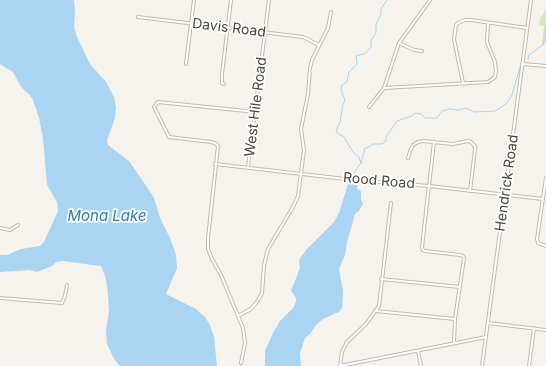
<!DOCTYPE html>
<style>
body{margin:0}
canvas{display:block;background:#f6f3ec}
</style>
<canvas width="546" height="366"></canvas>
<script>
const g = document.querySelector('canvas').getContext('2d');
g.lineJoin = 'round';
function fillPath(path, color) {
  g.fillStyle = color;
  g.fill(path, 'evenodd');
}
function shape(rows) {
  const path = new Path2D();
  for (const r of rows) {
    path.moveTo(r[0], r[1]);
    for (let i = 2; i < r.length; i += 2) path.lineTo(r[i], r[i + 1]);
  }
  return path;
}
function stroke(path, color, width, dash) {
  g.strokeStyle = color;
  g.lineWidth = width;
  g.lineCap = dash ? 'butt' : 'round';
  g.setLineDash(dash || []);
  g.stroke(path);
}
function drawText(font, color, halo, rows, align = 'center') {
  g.font = font + ' Inter,sans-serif';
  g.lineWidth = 3.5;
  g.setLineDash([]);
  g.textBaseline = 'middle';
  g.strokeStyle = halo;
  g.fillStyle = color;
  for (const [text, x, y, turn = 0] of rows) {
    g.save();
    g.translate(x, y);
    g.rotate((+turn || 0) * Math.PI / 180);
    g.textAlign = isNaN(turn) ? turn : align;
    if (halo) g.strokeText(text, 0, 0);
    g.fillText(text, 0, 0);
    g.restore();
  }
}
fillPath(shape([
 [546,9,546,43,542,44,544,26,539,25,540,19]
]), '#d2eab5');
fillPath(shape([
 [0,0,74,0,75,12,74,27,77,37,90,64,106,82,114,97,116,108,115,118,107,140,108,145,129,161,149,190,154,198,160,218,170,238,176,255,177,268,166,294,196,309,205,317,210,325,214,337,217,366,120,366,114,359,107,344,106,329,109,312,108,294,106,279,101,266,63,261,56,262,52,266,37,272,29,270,0,272,0,255,7,255,21,249,40,246,44,242,58,211,57,202,47,185,43,138,39,118,33,100,29,94,25,91,20,85,13,72,0,64],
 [354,182,358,183,357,189,361,191,361,199,363,204,359,211,355,214,347,242,345,255,339,269,343,291,342,308,339,312,323,319,316,325,310,334,305,338,300,353,301,366,265,366,265,351,273,333,280,321,293,308,296,302,296,298,291,291,300,268,299,260,306,250,334,222,339,213,348,184]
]), '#a9d4f2');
stroke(shape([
 [528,59,529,55,544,44,546,25],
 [361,163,359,157,353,152,344,137,337,133,336,131,340,122,343,104,345,101,341,89,342,85,347,82,349,72,357,64,356,56,366,53,371,47,371,40,376,33,376,24,381,14,381,9,387,0],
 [356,177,355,173,355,171,361,163,365,148,369,147,373,144,382,144,386,141,386,137,397,121,412,116,415,113,421,114,425,118,437,118,442,111,449,109,459,110,466,108,474,112,495,111,506,104,512,95,520,67]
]), '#a9d4f2', 1);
const minor = shape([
 [138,17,303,37,319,45],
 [399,43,414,50,422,51],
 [186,64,194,0],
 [523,64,546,66],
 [463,83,454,39,456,25,458,23,465,20,471,20,527,28],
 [224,84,222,83,222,74,231,0],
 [384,88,488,82,495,77,496,71,495,62,487,42,488,23],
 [369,107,384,88,399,43,430,0],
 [434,142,422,247,423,250,425,251,460,255,463,256,464,258,455,319,454,343],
 [408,158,410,151,413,145,418,142,423,141,453,144,468,141,471,142,475,146,475,149,470,191],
 [215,164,354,180,429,186,543,199],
 [248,167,269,0],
 [546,178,537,239,538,243,546,246],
 [0,228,10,230,18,225],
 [381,279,460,287],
 [0,298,62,303,65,296,67,285],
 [376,311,455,319],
 [238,316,251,309,257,302,262,293,264,265,268,249,293,207,298,196,304,150,301,129,308,94,310,68,312,60,328,28,331,12],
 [488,323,546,330],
 [418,351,421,366],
 [241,363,245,343,243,328,221,275,212,259,208,249,208,238,218,146,215,143,211,142,169,137,154,107,158,102,256,112],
 [340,365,345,365,486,337],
 [340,366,342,352,347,342,366,324,379,306,391,203],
 [482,366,531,0],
 [529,366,534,328]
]);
stroke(minor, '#c2bbae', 4);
stroke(minor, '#fff', 2);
drawText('14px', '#4b4439', '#fff', [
 ["Davis Road",229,28,7],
 ["West Hile Road",256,107,-83],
 ["Rood Road",379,181,5],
 ["Hendrick Road",507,183,-82]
]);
drawText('italic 15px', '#2e7ab2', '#fff', [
 ["Mona Lake",107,216]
]);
</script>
